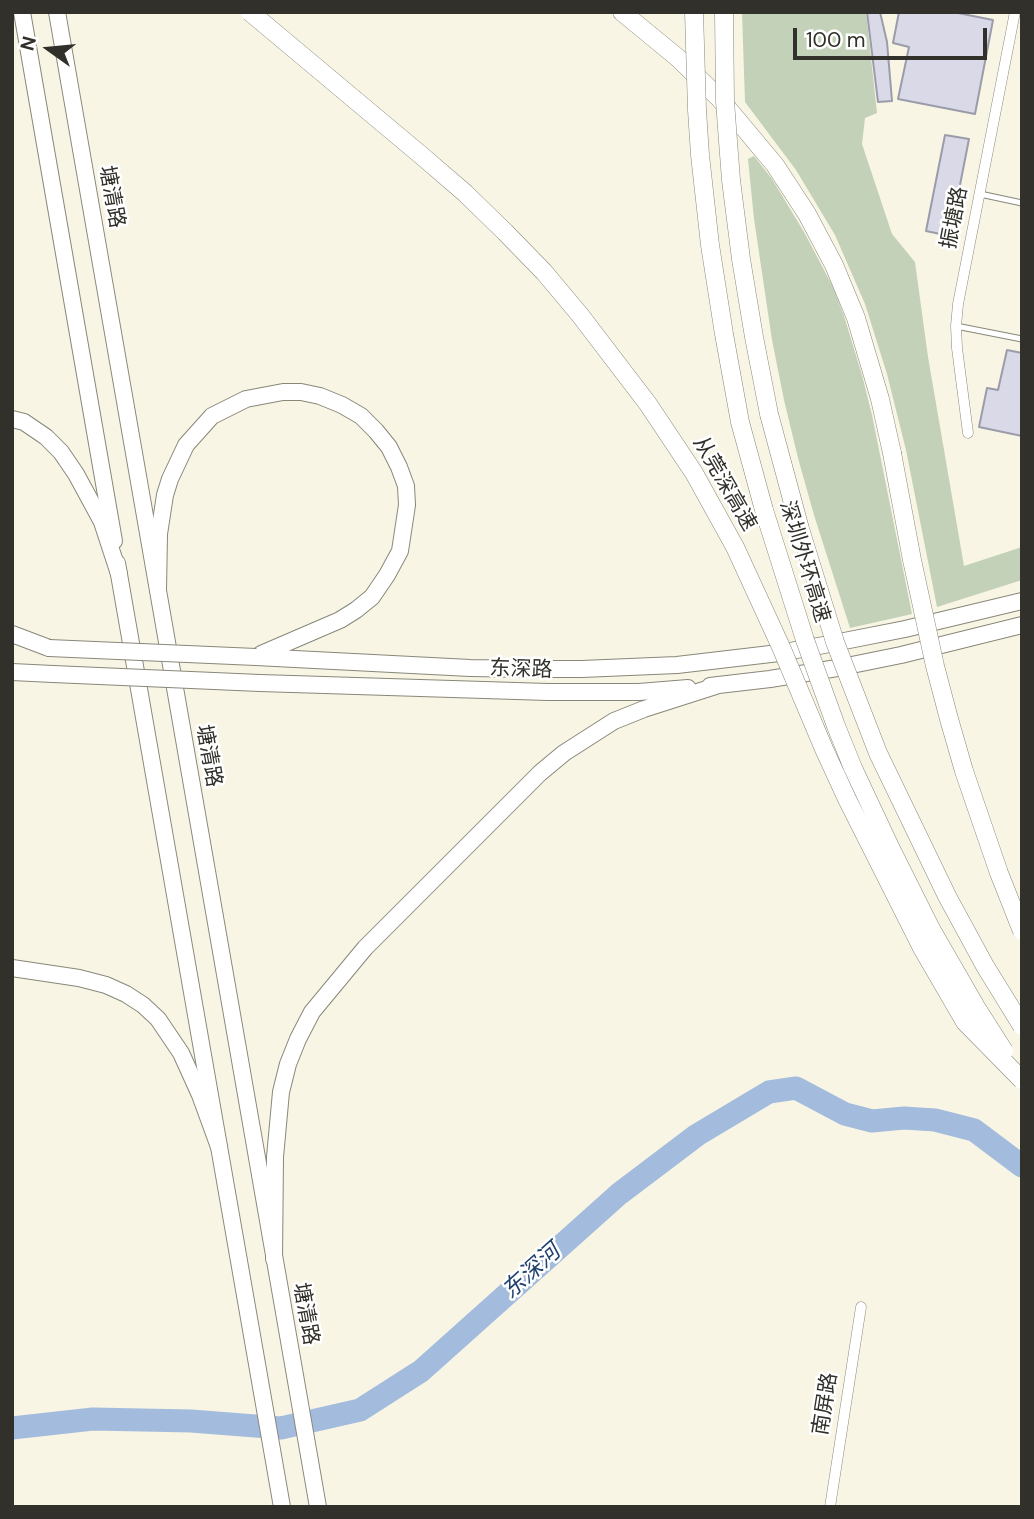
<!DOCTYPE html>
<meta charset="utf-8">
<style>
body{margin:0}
#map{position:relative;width:1034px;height:1519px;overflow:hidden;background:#f8f5e5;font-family:"DM Sans",sans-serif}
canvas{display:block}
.frame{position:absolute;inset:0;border:14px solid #31302a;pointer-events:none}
.north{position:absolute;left:14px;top:14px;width:70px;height:70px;-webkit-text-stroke:5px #fff;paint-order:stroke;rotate:285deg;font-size:19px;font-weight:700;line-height:28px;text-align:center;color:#31302a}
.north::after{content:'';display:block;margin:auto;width:24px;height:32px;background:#31302a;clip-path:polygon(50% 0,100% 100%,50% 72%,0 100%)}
.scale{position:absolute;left:793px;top:28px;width:194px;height:32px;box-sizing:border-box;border:4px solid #31302a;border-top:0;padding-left:9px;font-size:21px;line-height:24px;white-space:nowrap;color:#31302a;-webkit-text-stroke:5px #fff;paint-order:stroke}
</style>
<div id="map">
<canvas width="1034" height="1519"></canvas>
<div class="frame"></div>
<div class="north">N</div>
<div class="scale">100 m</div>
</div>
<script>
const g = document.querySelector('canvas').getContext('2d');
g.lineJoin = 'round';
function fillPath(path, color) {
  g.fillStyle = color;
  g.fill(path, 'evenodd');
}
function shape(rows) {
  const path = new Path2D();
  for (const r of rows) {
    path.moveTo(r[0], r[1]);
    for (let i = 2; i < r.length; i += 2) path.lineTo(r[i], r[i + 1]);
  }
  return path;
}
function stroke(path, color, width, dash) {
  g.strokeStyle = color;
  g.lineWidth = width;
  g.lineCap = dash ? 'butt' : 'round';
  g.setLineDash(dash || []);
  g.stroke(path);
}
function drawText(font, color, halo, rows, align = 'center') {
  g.font = font + ' "DM Sans","Noto Sans SC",sans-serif';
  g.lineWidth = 5;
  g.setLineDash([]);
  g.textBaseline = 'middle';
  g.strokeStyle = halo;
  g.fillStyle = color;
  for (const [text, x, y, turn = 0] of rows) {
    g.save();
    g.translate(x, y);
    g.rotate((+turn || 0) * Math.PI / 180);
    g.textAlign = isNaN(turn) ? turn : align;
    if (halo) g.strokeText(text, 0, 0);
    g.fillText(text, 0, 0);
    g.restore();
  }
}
fillPath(shape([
 [742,12,866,12,877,113,865,118,862,144,892,234,915,262,928,357,964,566,1022,547,1022,580,937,607,906,450,887,374,865,304,835,235,796,170,745,102],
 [754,156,772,179,804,232,833,287,844,316,862,375,872,415,912,614,850,628,814,515,798,458,784,400,772,340,754,219,748,159]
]), '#c2d1b8');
stroke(shape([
 [12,1428,93,1419,191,1421,281,1428,360,1410,421,1371,619,1194,697,1135,769,1092,796,1088,845,1114,872,1121,904,1118,935,1120,974,1130,1022,1166]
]), '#a3bbdd', 23);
const building = shape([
 [867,12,880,12,887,42,892,101,878,102,867,12],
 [899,12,953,12,993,20,975,114,898,99,909,47,893,43,899,12],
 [945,135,969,139,950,236,926,231,945,135],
 [1007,350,1022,353,1022,436,979,427,987,388,998,390,1007,350]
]);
fillPath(building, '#d9d9e8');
stroke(building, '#9b9caa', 2);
const service = shape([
 [980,194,1022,203],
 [956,326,1022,339]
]);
const minor = shape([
 [968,433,957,348,956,326,958,304,1015,12],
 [830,1507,861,1307]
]);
const primary = shape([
 [22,12,114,541],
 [57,12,318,1507],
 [117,563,282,1507]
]);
const trunk = shape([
 [12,419,24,422,46,437,61,452,76,474,102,522,119,574],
 [158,590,159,534,165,495,170,479,186,445,212,416,246,399,283,392,301,392,320,396,342,405,361,416,376,431,389,447,399,467,406,486,407,505,400,551,387,575,372,597,356,610,340,620,261,654],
 [12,634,49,648],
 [256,657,470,668,529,669,582,669,677,665,779,653,824,645,905,629,1022,601],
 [12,672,53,674],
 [260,683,548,692,639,692,688,688],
 [710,686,770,679,837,668,901,655,1022,625],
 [12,968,79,978,106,985,126,994,143,1005,158,1019,181,1053,200,1095,219,1147],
 [274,1259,275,1157,281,1092,288,1064,298,1039,312,1012,365,948,540,773,564,753,614,721,644,709,719,685]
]);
const motorway = shape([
 [622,12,678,58,719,98,775,165,807,214,834,265,856,318,880,399,892,453]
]);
stroke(service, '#898779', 7);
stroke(minor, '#898779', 11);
stroke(primary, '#898779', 18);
stroke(trunk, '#898779', 18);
stroke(motorway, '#898779', 19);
stroke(service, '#fff', 5);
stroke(minor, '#fff', 10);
stroke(primary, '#fff', 16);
stroke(trunk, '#fff', 16);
stroke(motorway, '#fff', 18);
const trunkBridge = shape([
 [49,648,256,657],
 [53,674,260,683]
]);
const motorwayBridge = shape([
 [250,12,422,156,465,193,505,232,544,272,580,315,648,404,694,473,735,547,781,647,824,749,847,799,922,948,965,1022,1022,1080],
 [694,12,697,110,700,155,710,245,724,334,740,422,764,510,805,640,836,726,853,768,891,849,931,929,976,1007,1004,1051],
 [724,12,725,101,728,141,731,180,741,259,754,337,769,414,800,529,835,642,878,753,947,896,985,966,1022,1026],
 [892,453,912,560,935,666,949,719,964,771,999,873,1022,931]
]);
stroke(trunkBridge, '#898779', 18, []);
stroke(motorwayBridge, '#898779', 19, []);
stroke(trunkBridge, '#fff', 16);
stroke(motorwayBridge, '#fff', 18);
drawText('21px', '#31302a', '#fff', [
 ["塘清路",111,197,80],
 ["振塘路",955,218,-79],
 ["从莞深高速",724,484,60],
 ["深圳外环高速",804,562,73],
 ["东深路",521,670,2],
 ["塘清路",208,756,80],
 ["塘清路",305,1314,80],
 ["南屏路",826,1404,-81]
]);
drawText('italic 23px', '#22426e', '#fff', [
 ["东深河",532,1272,-42]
]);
</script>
